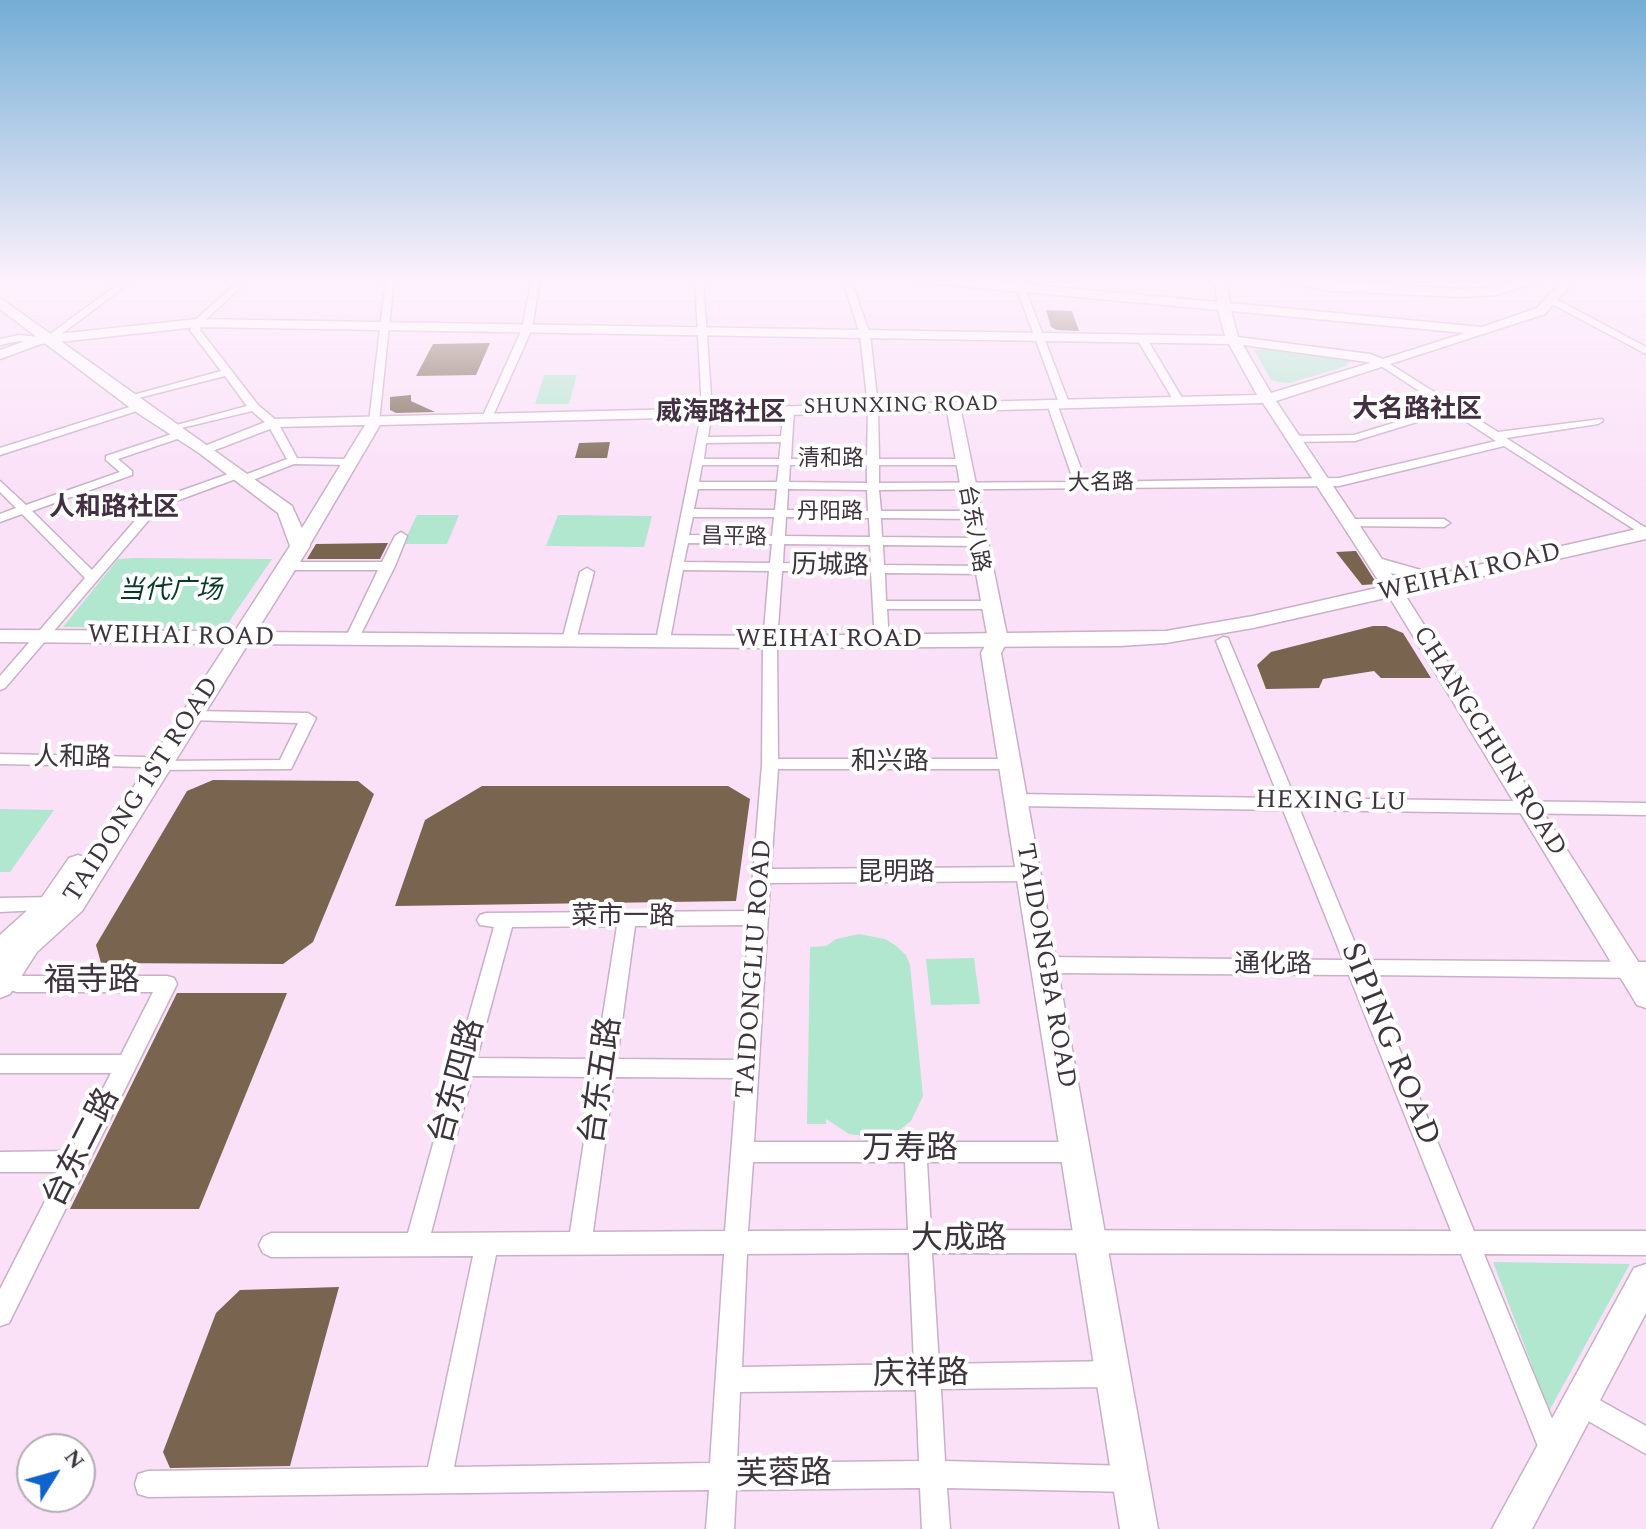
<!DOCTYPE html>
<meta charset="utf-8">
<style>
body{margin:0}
#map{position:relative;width:1646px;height:1529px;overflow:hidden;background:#fae1f8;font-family:Spectral,serif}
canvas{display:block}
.north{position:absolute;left:16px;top:1433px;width:80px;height:80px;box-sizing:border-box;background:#fff;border:2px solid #b2aeb1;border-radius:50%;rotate:53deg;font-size:22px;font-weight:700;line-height:32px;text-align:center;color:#3e343d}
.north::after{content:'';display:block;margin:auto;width:28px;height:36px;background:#0e63cd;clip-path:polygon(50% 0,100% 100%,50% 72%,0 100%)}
</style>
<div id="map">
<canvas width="1646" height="1529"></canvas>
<div class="north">N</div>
</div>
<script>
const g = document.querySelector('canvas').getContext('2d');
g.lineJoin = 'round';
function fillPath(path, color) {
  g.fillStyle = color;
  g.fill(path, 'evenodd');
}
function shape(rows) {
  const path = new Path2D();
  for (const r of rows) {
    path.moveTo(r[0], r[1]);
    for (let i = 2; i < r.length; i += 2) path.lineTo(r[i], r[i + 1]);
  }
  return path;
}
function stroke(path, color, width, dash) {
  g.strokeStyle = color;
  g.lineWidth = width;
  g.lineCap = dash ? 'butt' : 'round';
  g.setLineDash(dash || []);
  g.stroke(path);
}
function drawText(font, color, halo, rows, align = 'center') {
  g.font = font + ' Spectral,"Noto Sans SC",serif';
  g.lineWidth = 8;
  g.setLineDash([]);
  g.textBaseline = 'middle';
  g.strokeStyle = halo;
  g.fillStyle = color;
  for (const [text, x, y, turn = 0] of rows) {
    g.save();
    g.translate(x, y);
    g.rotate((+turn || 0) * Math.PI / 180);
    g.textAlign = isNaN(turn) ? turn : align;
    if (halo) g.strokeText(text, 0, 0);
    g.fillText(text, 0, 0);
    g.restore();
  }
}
fillPath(shape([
 [1264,349,1341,359,1350,361,1346,366,1290,383,1278,382,1271,380,1254,350],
 [544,375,577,375,569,404,535,404],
 [417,515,459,515,447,544,403,544],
 [558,515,652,516,644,547,546,546],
 [118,559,135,558,272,559,224,629,63,627],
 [0,809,54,810,10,872,0,872],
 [859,934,885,939,895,945,906,955,910,965,923,1096,911,1121,901,1129,879,1138,849,1134,826,1119,826,1124,807,1124,810,947,826,946,836,939],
 [974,958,980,1004,931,1005,926,959],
 [1493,1262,1630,1264,1549,1411]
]), '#b1e7ce');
fillPath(shape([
 [1046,310,1072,311,1079,331,1057,330,1051,327],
 [490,343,476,375,416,376,433,344],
 [411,395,411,401,435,412,396,413,390,410,390,397],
 [610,442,607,458,575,458,579,443],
 [388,543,380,559,307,559,316,544],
 [1355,551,1356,551,1377,584,1362,585,1336,552],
 [1373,626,1386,626,1403,633,1431,678,1381,678,1374,671,1323,679,1319,688,1266,689,1257,665,1271,652],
 [213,780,358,781,374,794,313,942,283,964,101,963,96,945,187,791],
 [482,786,728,786,750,799,736,901,395,906,425,820],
 [177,993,287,993,199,1209,70,1209],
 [339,1287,290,1466,170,1468,163,1452,216,1313,240,1290]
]), '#78644f');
const street = shape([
 [126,278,136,278,52,341,46,341,46,337,126,278],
 [242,278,251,278,201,324,200,330,258,405,277,421,297,458,350,459,356,462,350,465,294,464,245,483,241,481,241,477,160,507,5,688,0,690,0,676,85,578,22,514,0,522,0,514,16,508,0,492,0,481,26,505,120,472,106,460,106,456,178,432,186,432,186,436,118,459,132,471,132,475,32,511,92,570,152,501,234,472,242,472,242,476,287,459,268,425,252,411,169,431,169,427,247,406,225,376,127,401,122,398,221,371,190,330,194,321,242,278],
 [386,278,394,278,379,422,374,425,369,422,386,278],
 [532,278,540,278,532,329,492,418,483,420,482,418,522,329,532,278],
 [695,278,703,278,712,411,708,437,781,436,784,409,789,406,794,409,791,459,867,459,868,407,860,334,842,278,850,278,870,334,878,407,879,459,964,459,970,462,964,465,879,465,879,483,1074,482,1047,404,1052,401,1057,404,1086,482,1339,478,1496,441,1381,366,1380,364,1385,361,1498,432,1602,419,1603,421,1598,424,1506,438,1646,528,1646,537,1504,446,1339,486,879,490,881,511,973,511,979,515,973,519,881,518,882,537,979,538,985,542,979,546,883,545,884,565,983,566,990,570,983,574,885,573,886,601,991,601,998,605,991,609,887,609,889,642,882,646,875,642,871,572,782,571,777,642,778,759,1010,759,1018,764,1010,769,778,769,771,869,1028,867,1034,869,1037,874,1034,879,1028,881,770,883,754,1142,1077,1142,1085,1145,1088,1152,1085,1159,1077,1162,927,1162,931,1230,1451,1231,1349,975,1044,973,1037,970,1034,965,1037,960,1044,957,1343,960,1283,810,1016,806,1008,800,1016,794,1279,798,1216,641,1223,637,1228,638,1295,798,1646,803,1646,815,1300,810,1362,960,1646,962,1646,978,1369,975,1474,1231,1646,1231,1646,1255,1484,1254,1565,1450,1561,1459,1552,1463,1543,1459,1461,1254,932,1253,939,1364,1114,1361,1123,1365,1127,1374,1123,1383,1114,1387,941,1389,945,1461,1131,1466,1140,1470,1144,1479,1140,1488,1131,1492,947,1488,950,1529,922,1529,920,1488,736,1490,734,1529,706,1529,709,1490,148,1497,138,1494,135,1484,138,1474,148,1471,428,1467,473,1256,271,1257,263,1253,259,1245,263,1237,271,1233,408,1233,494,927,480,925,477,920,480,915,486,913,750,911,762,764,763,642,769,571,683,570,670,640,663,644,656,640,702,411,695,278],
 [781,442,779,459,704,459,706,443,781,442],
 [702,465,779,465,777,482,699,482,702,465],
 [790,465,867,465,867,483,789,482,790,465],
 [698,489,777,489,775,510,694,509,698,489],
 [788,489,867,490,868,511,787,510,788,489],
 [693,517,774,517,772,536,689,535,693,517],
 [786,517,869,518,870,537,785,536,786,517],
 [688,543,772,544,770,563,684,562,688,543],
 [784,544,870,545,871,565,783,563,784,544],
 [749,925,739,1060,617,1059,635,926,749,925],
 [617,926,596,1059,477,1058,512,927,617,926],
 [472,1076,594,1077,570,1232,431,1233,472,1076],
 [614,1077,737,1078,725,1231,593,1232,614,1077],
 [753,1162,905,1162,908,1230,748,1231,753,1162],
 [909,1253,914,1364,742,1367,747,1254,909,1253],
 [724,1254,710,1463,454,1467,496,1255,724,1254],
 [916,1390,919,1461,737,1463,740,1392,916,1390],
 [1013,278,1021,278,1069,403,1068,405,1059,403,1013,278],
 [1550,299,1556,299,1646,347,1646,354,1550,303,1550,299],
 [19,335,39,337,44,340,39,343,19,341,0,345,0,339,19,335],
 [1139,337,1147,339,1184,401,1183,403,1174,401,1137,339,1139,337],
 [139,404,143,405,143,409,0,455,0,448,139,404],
 [1413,417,1417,418,1417,422,1355,441,1293,442,1287,439,1293,436,1354,435,1413,417],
 [1349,519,1444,519,1450,523,1444,527,1345,526,1345,520,1349,519],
 [401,532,407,536,395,566,357,642,352,643,345,639,378,570,287,570,281,566,287,562,382,562,395,536,401,532],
 [587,568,594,572,576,640,569,644,564,643,562,640,580,572,587,568],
 [193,711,308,713,316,718,291,769,154,770,152,766,160,761,280,760,298,723,188,720,185,716,188,712,193,711],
 [0,754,145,757,153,762,145,767,0,764,0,754],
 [54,897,60,899,63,904,60,909,0,912,0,898,54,897],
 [17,976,167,976,174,978,177,984,9,1323,0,1326,0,1289,60,1172,0,1172,0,1152,71,1151,111,1073,0,1073,0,1055,121,1055,153,992,17,992,10,990,7,984,10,978,17,976],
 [1578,1388,1646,1426,1646,1454,1569,1410,1565,1401,1569,1392,1578,1388]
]);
const secondary = shape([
 [911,278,959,278,1217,302,1215,278,1227,278,1230,303,1482,327,1537,308,1564,278,1577,278,1545,314,1276,401,1382,559,1421,570,1451,573,1460,578,1451,583,1420,580,1391,573,1646,974,1646,1008,1637,1005,1393,603,1263,403,961,411,1008,640,1001,653,1158,1529,1120,1529,981,653,988,640,947,411,380,425,309,546,300,551,291,546,365,425,275,427,210,452,205,454,197,449,273,419,1257,395,1229,344,197,327,41,344,0,359,0,350,39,336,197,319,1225,336,1218,310,917,282,911,278],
 [1231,311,1465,333,1383,359,1370,354,1238,337,1231,311],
 [1243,345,1367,362,1370,363,1271,393,1243,345],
 [1261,278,1462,289,1495,287,1532,278,1554,278,1495,295,1462,297,1331,291,1261,278],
 [1646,1264,1646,1313,1532,1529,1492,1529,1634,1268,1646,1264]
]);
const primary = shape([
 [0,298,292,506,310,546,256,632,770,636,1166,631,1253,616,1646,527,1646,539,1253,628,1166,643,1120,646,770,648,248,644,82,911,37,952,10,994,0,998,0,935,42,897,69,858,78,855,87,858,227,644,0,642,0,630,235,631,290,546,278,513,199,453,133,410,0,309,0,298]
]);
stroke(street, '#c8b0c6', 3);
stroke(secondary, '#c8b0c6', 3);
stroke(primary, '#c8b0c6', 3);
fillPath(street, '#fff');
fillPath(secondary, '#fff');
fillPath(primary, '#fff');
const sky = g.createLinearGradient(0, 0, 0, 492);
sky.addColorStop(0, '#74add5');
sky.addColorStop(0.57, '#fdf2fc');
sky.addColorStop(1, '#fdf2fc00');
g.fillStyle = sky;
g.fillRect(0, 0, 1646, 492);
drawText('22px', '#3e343d', '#fff', [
 ["SHUNXING ROAD",901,407,-1],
 ["清和路",831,461],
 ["大名路",1101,485,-1],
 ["丹阳路",830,514],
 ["台东八路",972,529,80],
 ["昌平路",734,539,1]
]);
drawText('bold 26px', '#433042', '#fff', [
 ["大名路社区",1417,412],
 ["威海路社区",721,415],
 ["人和路社区",114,510]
]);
drawText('26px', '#3e343d', '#fff', [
 ["历城路",830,568,1],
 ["WEIHAI ROAD",1470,574,-13],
 ["WEIHAI ROAD",181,638,1],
 ["WEIHAI ROAD",829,641],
 ["CHANGCHUN ROAD",1488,742,58],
 ["人和路",72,760,1],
 ["和兴路",890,764],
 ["TAIDONG 1ST ROAD",143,791,-57],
 ["HEXING LU",1331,803,1],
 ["昆明路",896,875],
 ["菜市一路",623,919],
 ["TAIDONGBA ROAD",1044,966,80],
 ["通化路",1273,967],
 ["TAIDONGLIU ROAD",756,969,-86]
]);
drawText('italic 26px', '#073a28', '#fff', [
 ["当代广场",170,593]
]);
drawText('32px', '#3e343d', '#fff', [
 ["福寺路",92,984],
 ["SIPING ROAD",1388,1045,68],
 ["台东五路",604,1081,-82],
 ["台东四路",460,1082,-75],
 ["台东二路",84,1149,-63],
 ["万寿路",910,1152],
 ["大成路",959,1242],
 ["庆祥路",921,1377,-1],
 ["芙蓉路",784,1477,-1]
]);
</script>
